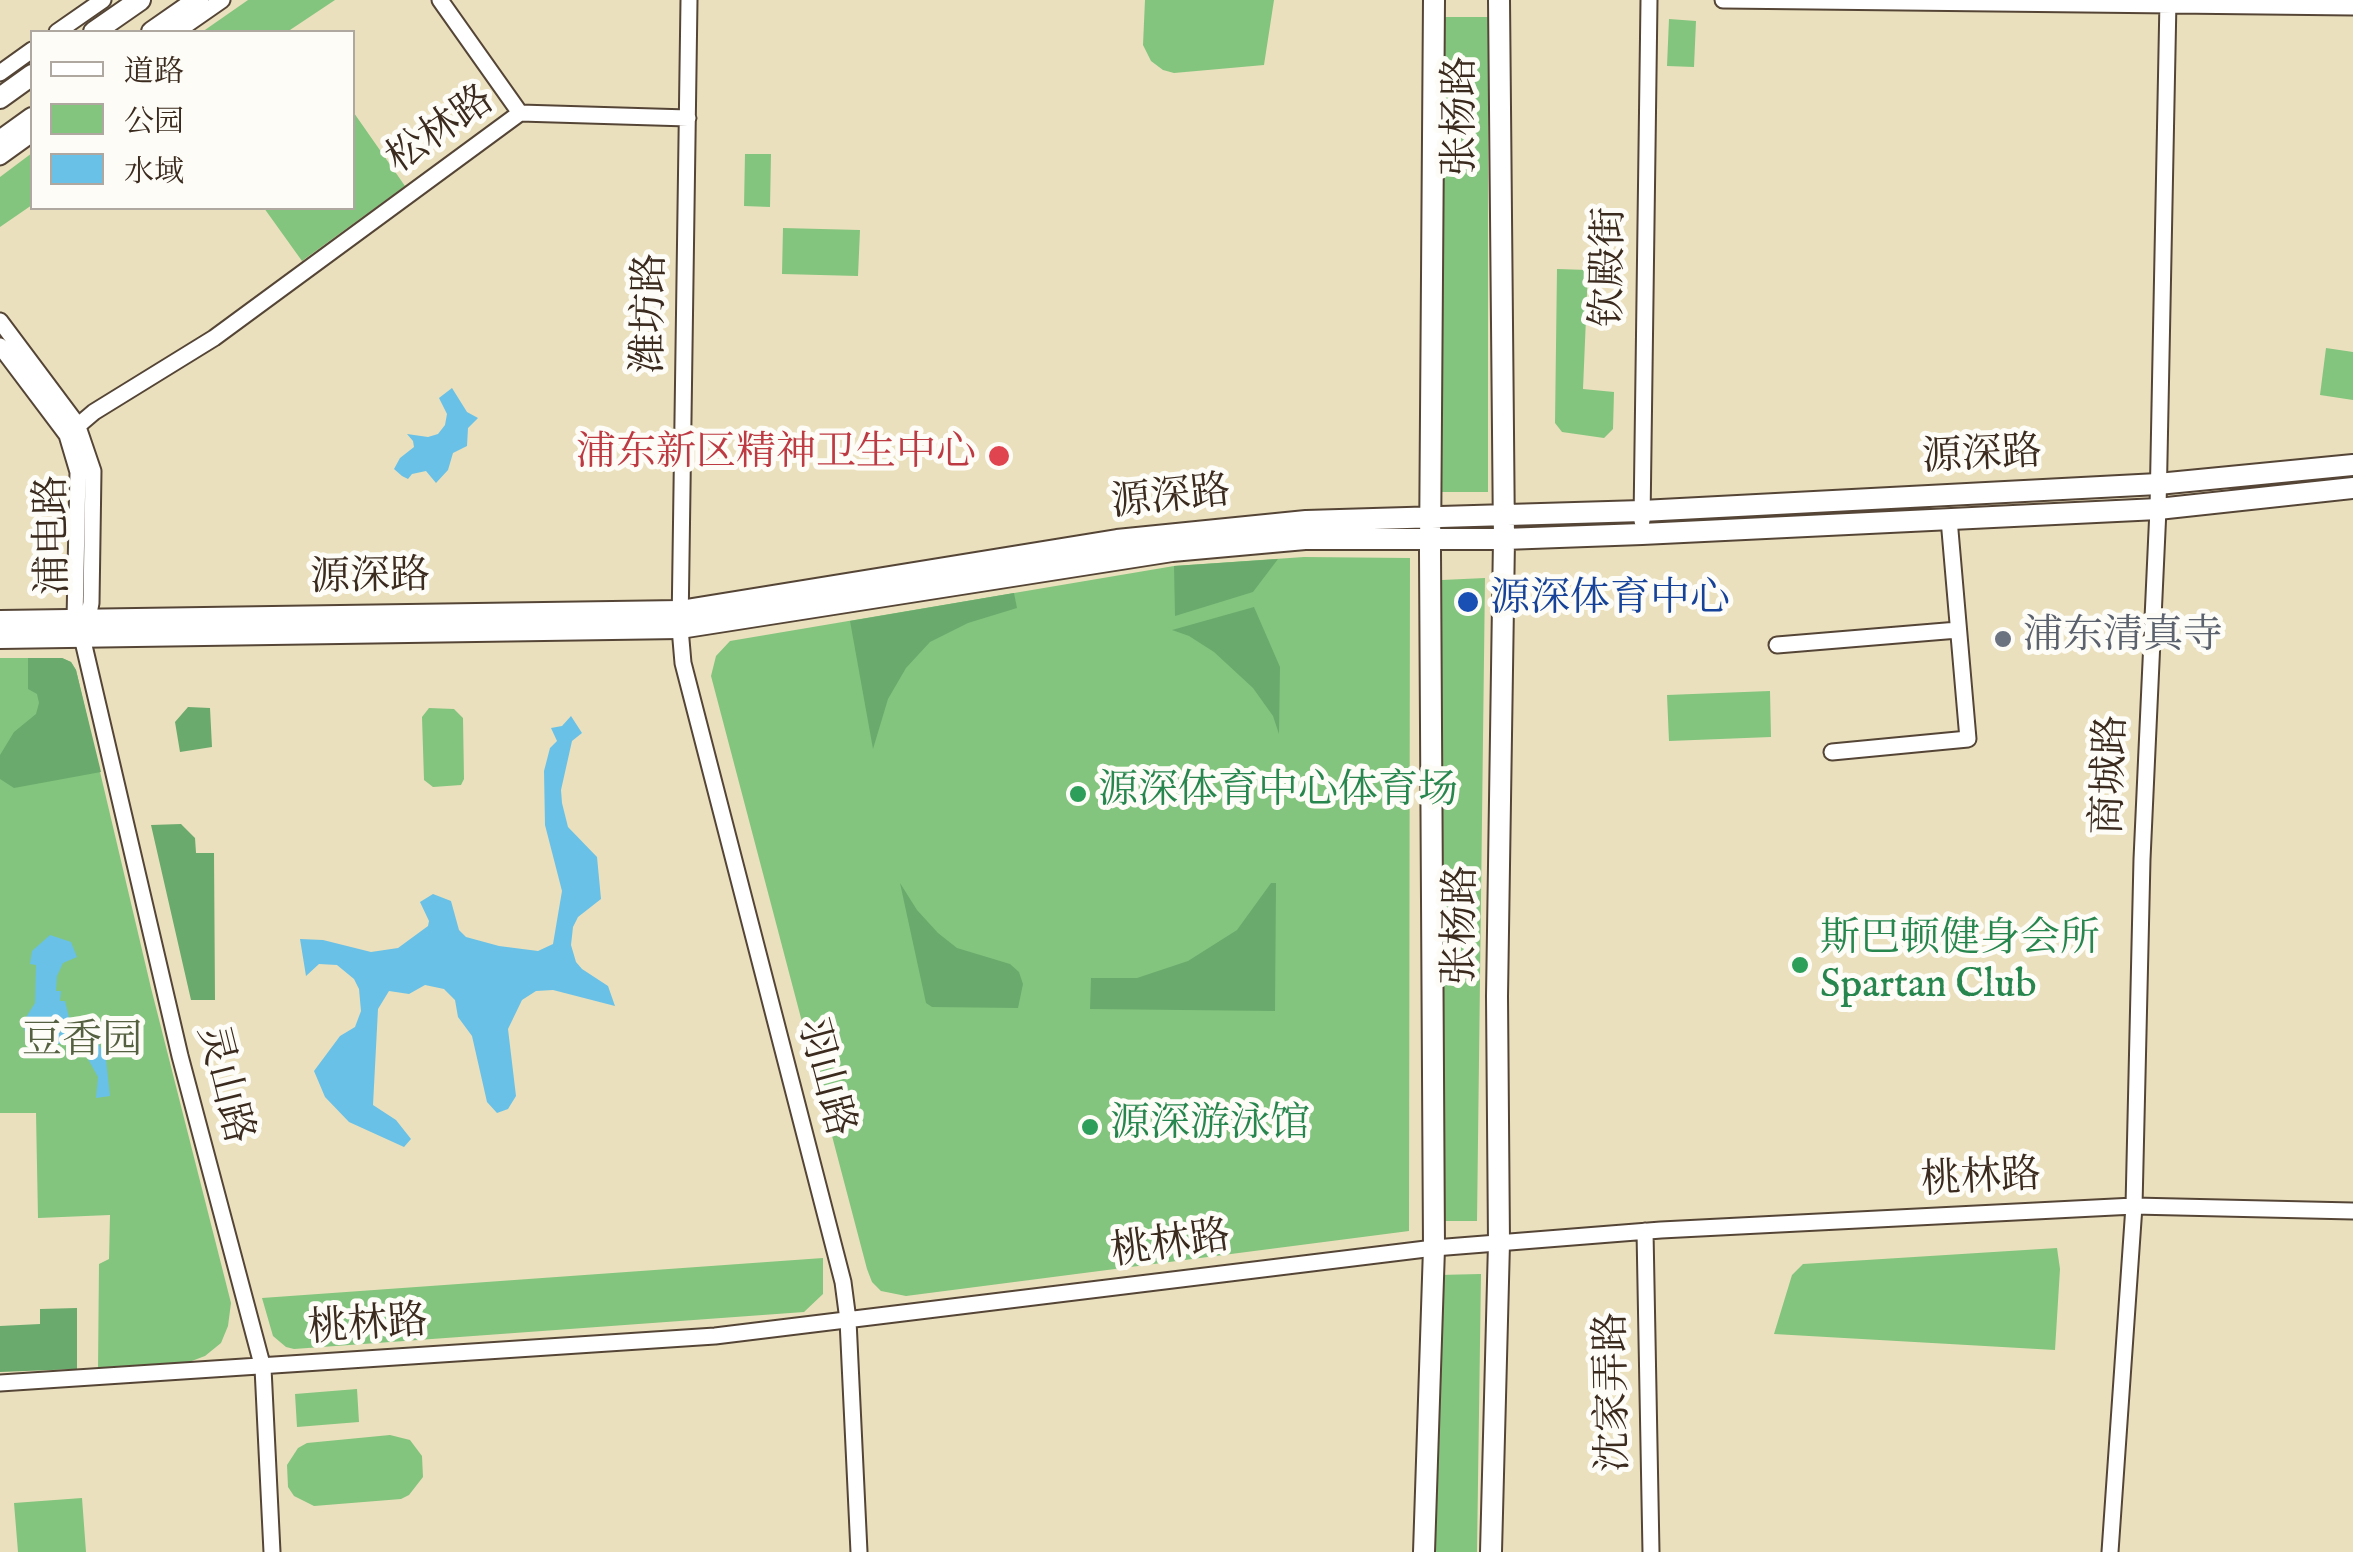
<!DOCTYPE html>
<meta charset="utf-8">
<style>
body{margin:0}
#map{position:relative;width:2353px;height:1552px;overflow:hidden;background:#eae0bd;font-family:"IM FELL English","Noto Serif SC",serif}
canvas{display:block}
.legend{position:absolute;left:30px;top:30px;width:325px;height:180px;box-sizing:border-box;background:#fdfcf7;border:2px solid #afa8a0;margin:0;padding:12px 18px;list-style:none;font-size:30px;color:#3b2a1e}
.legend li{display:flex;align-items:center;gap:20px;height:50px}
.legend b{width:50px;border:2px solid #afa8a0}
</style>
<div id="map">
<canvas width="2353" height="1552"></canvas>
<ul class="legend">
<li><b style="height:12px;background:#fff"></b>道路</li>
<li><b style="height:28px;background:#83c57e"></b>公园</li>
<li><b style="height:28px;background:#69c1e7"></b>水域</li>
</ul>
</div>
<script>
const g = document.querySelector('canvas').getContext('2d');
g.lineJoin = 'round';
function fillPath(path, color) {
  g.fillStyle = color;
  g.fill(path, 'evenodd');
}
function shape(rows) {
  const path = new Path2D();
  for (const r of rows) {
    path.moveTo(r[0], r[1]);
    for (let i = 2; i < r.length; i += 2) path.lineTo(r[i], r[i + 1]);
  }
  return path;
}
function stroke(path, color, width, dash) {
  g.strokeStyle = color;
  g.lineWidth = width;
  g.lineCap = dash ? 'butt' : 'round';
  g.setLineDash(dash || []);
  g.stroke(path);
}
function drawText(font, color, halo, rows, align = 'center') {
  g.font = font + ' "IM FELL English","Noto Serif SC",serif';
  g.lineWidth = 10;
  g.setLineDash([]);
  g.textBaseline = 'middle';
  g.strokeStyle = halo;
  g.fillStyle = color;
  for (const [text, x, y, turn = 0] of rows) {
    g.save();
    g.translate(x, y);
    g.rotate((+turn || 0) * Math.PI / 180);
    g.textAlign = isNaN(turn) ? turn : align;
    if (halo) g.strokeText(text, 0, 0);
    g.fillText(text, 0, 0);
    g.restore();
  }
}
fillPath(shape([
 [248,0,335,0,287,32,202,32],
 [1145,0,1274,0,1264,65,1174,73,1163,70,1151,61,1143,45],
 [1444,17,1488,17,1488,492,1442,492],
 [1669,19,1696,21,1694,67,1667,66],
 [354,113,405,186,302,261,264,208,352,208],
 [32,153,32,205,0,227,0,177],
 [745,154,771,154,770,207,744,206],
 [783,228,860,230,858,276,782,274],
 [1557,269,1588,270,1583,389,1614,392,1613,429,1604,438,1562,432,1555,423],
 [2326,348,2353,352,2353,400,2320,395],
 [1304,557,1410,558,1409,1231,906,1296,881,1291,872,1282,867,1269,711,676,716,656,730,641,1174,566],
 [1485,578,1477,1221,1432,1221,1442,580],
 [0,658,62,658,71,662,76,670,151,988,231,1303,228,1326,221,1343,205,1356,189,1362,98,1369,99,1264,109,1259,110,1215,38,1218,36,1113,0,1113],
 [1770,691,1771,737,1669,741,1667,695],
 [429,708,454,709,463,718,464,779,461,785,433,787,424,780,422,717],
 [2057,1248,2060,1269,2055,1350,1774,1334,1792,1275,1803,1264],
 [823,1258,823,1294,804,1312,294,1349,286,1347,273,1336,262,1298],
 [1481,1274,1477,1552,1433,1552,1438,1275],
 [357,1389,359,1422,297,1427,295,1394],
 [390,1435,410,1440,422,1456,423,1477,409,1495,401,1499,314,1506,294,1496,288,1487,287,1465,298,1448,307,1443],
 [82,1498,86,1552,18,1552,14,1503]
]), '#83c57e');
fillPath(shape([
 [1278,559,1253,592,1175,616,1174,566],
 [1014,593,1017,608,968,623,930,642,906,668,888,699,873,749,850,621],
 [1254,607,1280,667,1279,734,1273,716,1253,688,1214,652,1189,636,1172,630],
 [28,658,62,658,71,662,76,670,101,772,14,788,0,779,0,755,14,732,36,714,39,703,37,694,28,689],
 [188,707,210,708,212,747,180,752,175,722],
 [181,824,195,838,196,853,214,853,215,1000,191,1000,151,825],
 [900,883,917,910,938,933,957,948,1010,964,1019,972,1023,984,1018,1008,932,1007,926,1003],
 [1271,883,1276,883,1275,1011,1090,1009,1091,978,1137,978,1188,961,1237,930],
 [77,1308,77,1369,0,1372,0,1326,40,1324,40,1309]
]), '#6aaa6d');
fillPath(shape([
 [452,388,467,412,478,418,468,428,467,446,453,453,448,470,436,483,426,471,412,474,408,479,402,476,394,469,400,458,414,447,413,441,407,434,428,437,438,434,445,425,447,414,439,398],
 [571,716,582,733,572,741,561,790,562,803,568,827,597,857,601,899,578,917,573,927,571,945,576,962,582,969,608,986,615,1006,553,990,536,991,522,1000,508,1029,516,1096,508,1109,497,1113,487,1102,472,1036,458,1017,455,1000,444,989,425,985,409,994,389,991,378,1009,373,1105,396,1120,411,1139,404,1147,349,1122,325,1097,314,1071,340,1036,355,1027,361,1011,359,989,354,979,337,965,319,964,306,976,300,939,323,940,371,952,398,948,428,926,429,921,420,902,433,894,451,901,459,930,466,937,499,946,538,951,553,944,562,891,545,825,544,771,550,748,557,741,551,728,562,726],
 [50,935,71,942,77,957,63,963,57,976,56,991,61,991,60,1001,65,1001,73,1033,91,1028,106,1059,110,1096,96,1098,98,1077,88,1059,68,1044,36,1043,27,1038,24,1029,25,1019,35,1003,36,965,30,964,32,951]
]), '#69c1e7');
const minor = shape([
 [440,0,520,113],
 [689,0,680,628,683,663,843,1282,848,1320,859,1552],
 [1723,0,2353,7],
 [57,32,103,0],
 [176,32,222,0],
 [0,73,32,50],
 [0,157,32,134],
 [0,321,77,424,93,471,91,603,86,629],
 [0,346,67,435,78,472,75,620,82,637,180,1056,263,1368,272,1552],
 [67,435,94,412,214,338,520,113,688,118],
 [1642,521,1649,0],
 [1777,645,1958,630],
 [1832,752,1968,739,1949,519],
 [1645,1231,1651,1552],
 [0,1383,715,1336,1434,1248,1661,1230,2134,1206,2353,1211],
 [2110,1552,2134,1206,2142,859,2158,509,2168,0]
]);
const major = shape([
 [94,32,140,0],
 [152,32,198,0],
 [0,98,32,75],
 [0,141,32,118],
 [0,621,680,611,1117,540,1306,521,1642,511,2158,484,2353,465],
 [0,638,680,628,1172,551,1305,539,1504,539,1642,534,2158,509,2353,488],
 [1424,1552,1434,1248,1430,553,1434,0],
 [1491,1552,1499,1243,1497,996,1504,539,1499,0]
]);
stroke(minor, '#554536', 19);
stroke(major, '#554536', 24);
stroke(minor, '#fff', 15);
stroke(major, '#fff', 20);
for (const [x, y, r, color] of [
 [999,456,12,"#e0444e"],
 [1468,602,12,"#1a4fb4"],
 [2003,639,10,"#6b7280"],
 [1078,794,10,"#2e9e5b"],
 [1800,965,10,"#2e9e5b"],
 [1090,1127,10,"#2e9e5b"]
]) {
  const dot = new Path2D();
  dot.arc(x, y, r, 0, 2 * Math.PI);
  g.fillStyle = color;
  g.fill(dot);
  stroke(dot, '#fdfcf7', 4);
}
drawText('40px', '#3b2a1e', '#fdfcf7', [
 ["张杨路",1464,116,-90],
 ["松林路",442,132,-35],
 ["钦殿街",1612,267,-89],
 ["潍坊路",653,313,-89],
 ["源深路",1982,458,-3],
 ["源深路",1171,500,-6],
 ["浦电路",56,535,-91],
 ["源深路",370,580,-1],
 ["商城路",2113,775,-88],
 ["张杨路",1464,925,-89],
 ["羽山路",823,1078,75],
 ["灵山路",222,1085,76],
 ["桃林路",1981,1181,-3],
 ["桃林路",1171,1247,-8],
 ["桃林路",368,1328,-4],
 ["沈家弄路",1616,1392,-91]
]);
drawText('40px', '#be3a42', '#fdfcf7', [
 ["浦东新区精神卫生中心",976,456]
], 'right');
drawText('40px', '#164399', '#fdfcf7', [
 ["源深体育中心",1490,602]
], 'left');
drawText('40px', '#5b616d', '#fdfcf7', [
 ["浦东清真寺",2023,639]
], 'left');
drawText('40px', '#27864d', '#fdfcf7', [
 ["源深体育中心体育场",1098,794],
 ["斯巴顿健身会所",1820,942],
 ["Spartan Club",1820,988],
 ["源深游泳馆",1110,1127]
], 'left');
drawText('40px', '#546040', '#fdfcf7', [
 ["豆香园",82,1044]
]);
</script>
